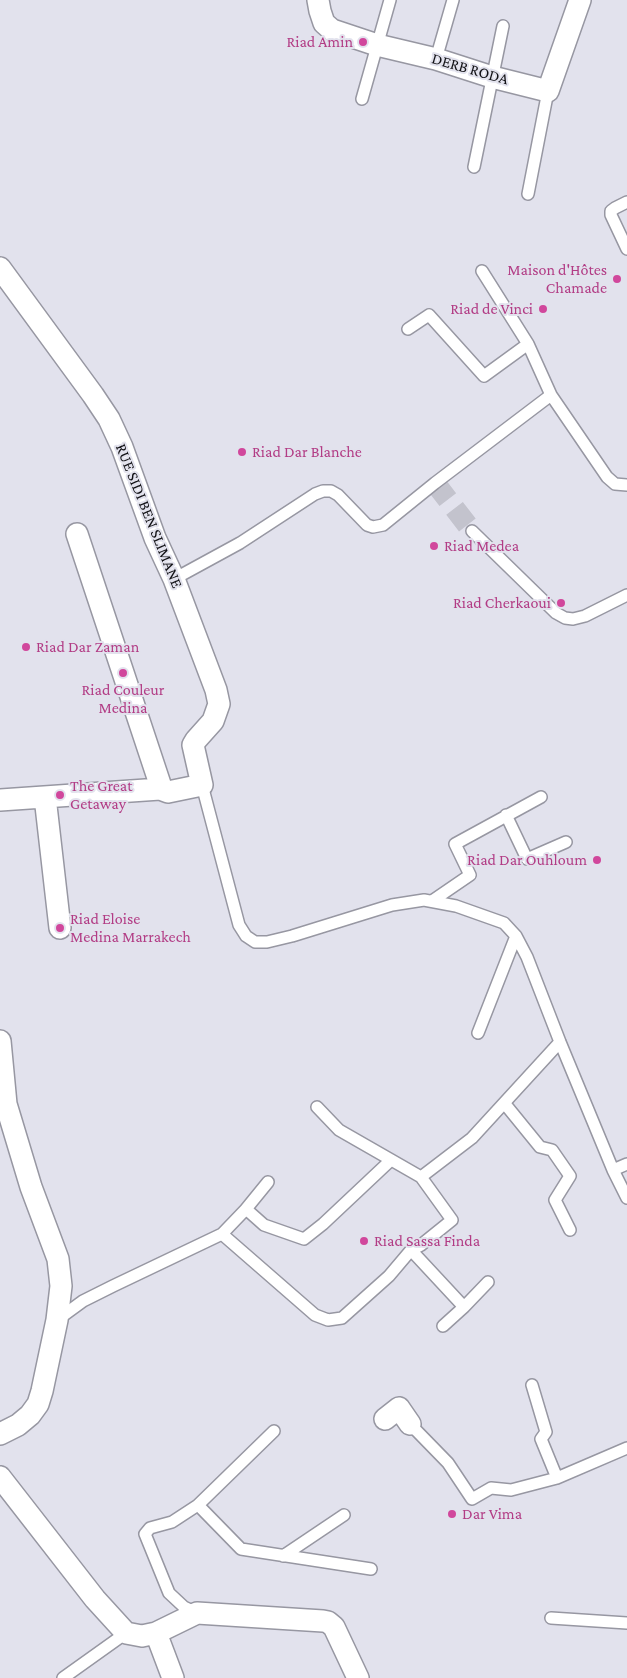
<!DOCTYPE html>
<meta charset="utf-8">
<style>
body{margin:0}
canvas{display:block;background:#e2e2ed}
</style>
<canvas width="627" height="1678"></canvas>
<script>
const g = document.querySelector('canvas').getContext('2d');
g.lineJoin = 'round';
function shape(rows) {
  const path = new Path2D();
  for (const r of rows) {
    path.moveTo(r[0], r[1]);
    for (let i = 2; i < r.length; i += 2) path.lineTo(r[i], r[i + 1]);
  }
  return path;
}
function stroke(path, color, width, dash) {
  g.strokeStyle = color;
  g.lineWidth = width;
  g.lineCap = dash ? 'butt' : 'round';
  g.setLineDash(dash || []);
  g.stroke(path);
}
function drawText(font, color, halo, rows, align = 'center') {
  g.font = font + ' "Crimson Pro",serif';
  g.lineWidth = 4;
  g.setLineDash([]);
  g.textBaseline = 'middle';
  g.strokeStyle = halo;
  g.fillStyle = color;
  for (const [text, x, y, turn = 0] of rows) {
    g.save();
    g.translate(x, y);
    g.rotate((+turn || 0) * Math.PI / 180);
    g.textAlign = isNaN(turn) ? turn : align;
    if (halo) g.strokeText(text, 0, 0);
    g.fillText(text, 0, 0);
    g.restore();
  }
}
stroke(shape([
 [435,483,472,531]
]), '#c3c3cd', 21, [21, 11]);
const lane = shape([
 [436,59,453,0],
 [362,99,390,0],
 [474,167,503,26],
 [528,194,548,91],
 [627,202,615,208,611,211,611,215,627,249],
 [482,271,528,344,551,395],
 [408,329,429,315,484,376,528,344],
 [472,531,556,613,565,618,573,619,585,616,627,595],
 [174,579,240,543,315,494,323,491,331,491,338,495,367,525,373,527,383,525,435,483,551,395,607,477,615,484,627,485],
 [202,785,239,925,246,936,255,942,267,942,292,936,392,905,424,900,456,906,504,923,516,936,527,957,560,1042,613,1170,627,1198],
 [506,815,527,859,566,842],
 [432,901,470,875,455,844,541,797],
 [478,1033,516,936],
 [505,1104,540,1147,552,1150,570,1176,555,1200,570,1230],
 [317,1107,339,1130,421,1177],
 [613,1170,627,1164],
 [246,1209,268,1182],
 [222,1234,246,1209,264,1225,304,1239,323,1224,391,1160],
 [411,1250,464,1307,443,1326],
 [464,1307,488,1282],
 [57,1320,83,1301,113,1286,222,1234,315,1315,328,1320,342,1318,389,1276,411,1250,421,1245,452,1220,421,1177,472,1138,560,1042],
 [532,1385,546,1432,541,1439,557,1478],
 [410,1424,448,1463,472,1499,491,1488,511,1490,557,1478,627,1448],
 [198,1505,241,1549,371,1569],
 [283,1556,344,1515],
 [197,1613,184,1607,169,1593,145,1534,150,1528,172,1522,198,1505,274,1431],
 [551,1618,627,1623],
 [63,1678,126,1633]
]);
const street = shape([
 [318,0,320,11,324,23,332,30,377,45,436,59,492,77,548,91,580,0],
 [0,268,93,395,109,419,122,447,155,538,174,579,216,690,219,704,213,721,196,740,193,745,202,785,168,792,160,789,0,800],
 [77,534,160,784,160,789],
 [45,797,60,928],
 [0,1041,6,1104,31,1187,58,1259,61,1286,57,1320,42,1391,38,1404,30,1415,18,1425,0,1434],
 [385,1419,399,1408,410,1424],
 [0,1477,95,1599,126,1633,142,1636,156,1633,197,1613,323,1621,328,1622,334,1627,358,1678],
 [156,1633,173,1678]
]);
stroke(lane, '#9797a2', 14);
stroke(street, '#9797a2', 24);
stroke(lane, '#fff', 11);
stroke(street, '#fff', 21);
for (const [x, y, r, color] of [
 [363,42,5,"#d1479c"],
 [617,279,5,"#d1479c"],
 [543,309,5,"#d1479c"],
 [242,452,5,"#d1479c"],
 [434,546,5,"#d1479c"],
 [561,603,5,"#d1479c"],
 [26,647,5,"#d1479c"],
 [123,673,5,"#d1479c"],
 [60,795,5,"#d1479c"],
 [597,860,5,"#d1479c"],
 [60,928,5,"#d1479c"],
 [364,1241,5,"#d1479c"],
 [452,1514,5,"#d1479c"]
]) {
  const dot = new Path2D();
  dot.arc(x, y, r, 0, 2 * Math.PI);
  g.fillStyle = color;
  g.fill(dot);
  stroke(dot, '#e2e2ed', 2);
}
drawText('16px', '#b23c85', '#e2e2ed', [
 ["Riad Amin",353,42,"right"],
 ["Maison d'Hôtes",607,270,"right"],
 ["Chamade",607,288,"right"],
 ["Riad de Vinci",533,309,"right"],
 ["Riad Dar Blanche",252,452],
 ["Riad Medea",444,546],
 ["Riad Cherkaoui",551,603,"right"],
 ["Riad Dar Zaman",36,647],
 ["Riad Couleur",123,690,"center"],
 ["Medina",123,708,"center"],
 ["The Great",70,786],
 ["Getaway",70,804],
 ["Riad Dar Ouhloum",587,860,"right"],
 ["Riad Eloise",70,919],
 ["Medina Marrakech",70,937],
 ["Riad Sassa Finda",374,1241],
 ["Dar Vima",462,1514]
], 'left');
drawText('16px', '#111115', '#e2e2ed', [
 ["DERB RODA",470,69,16],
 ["RUE SIDI BEN SLIMANE",149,516,68]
]);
</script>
